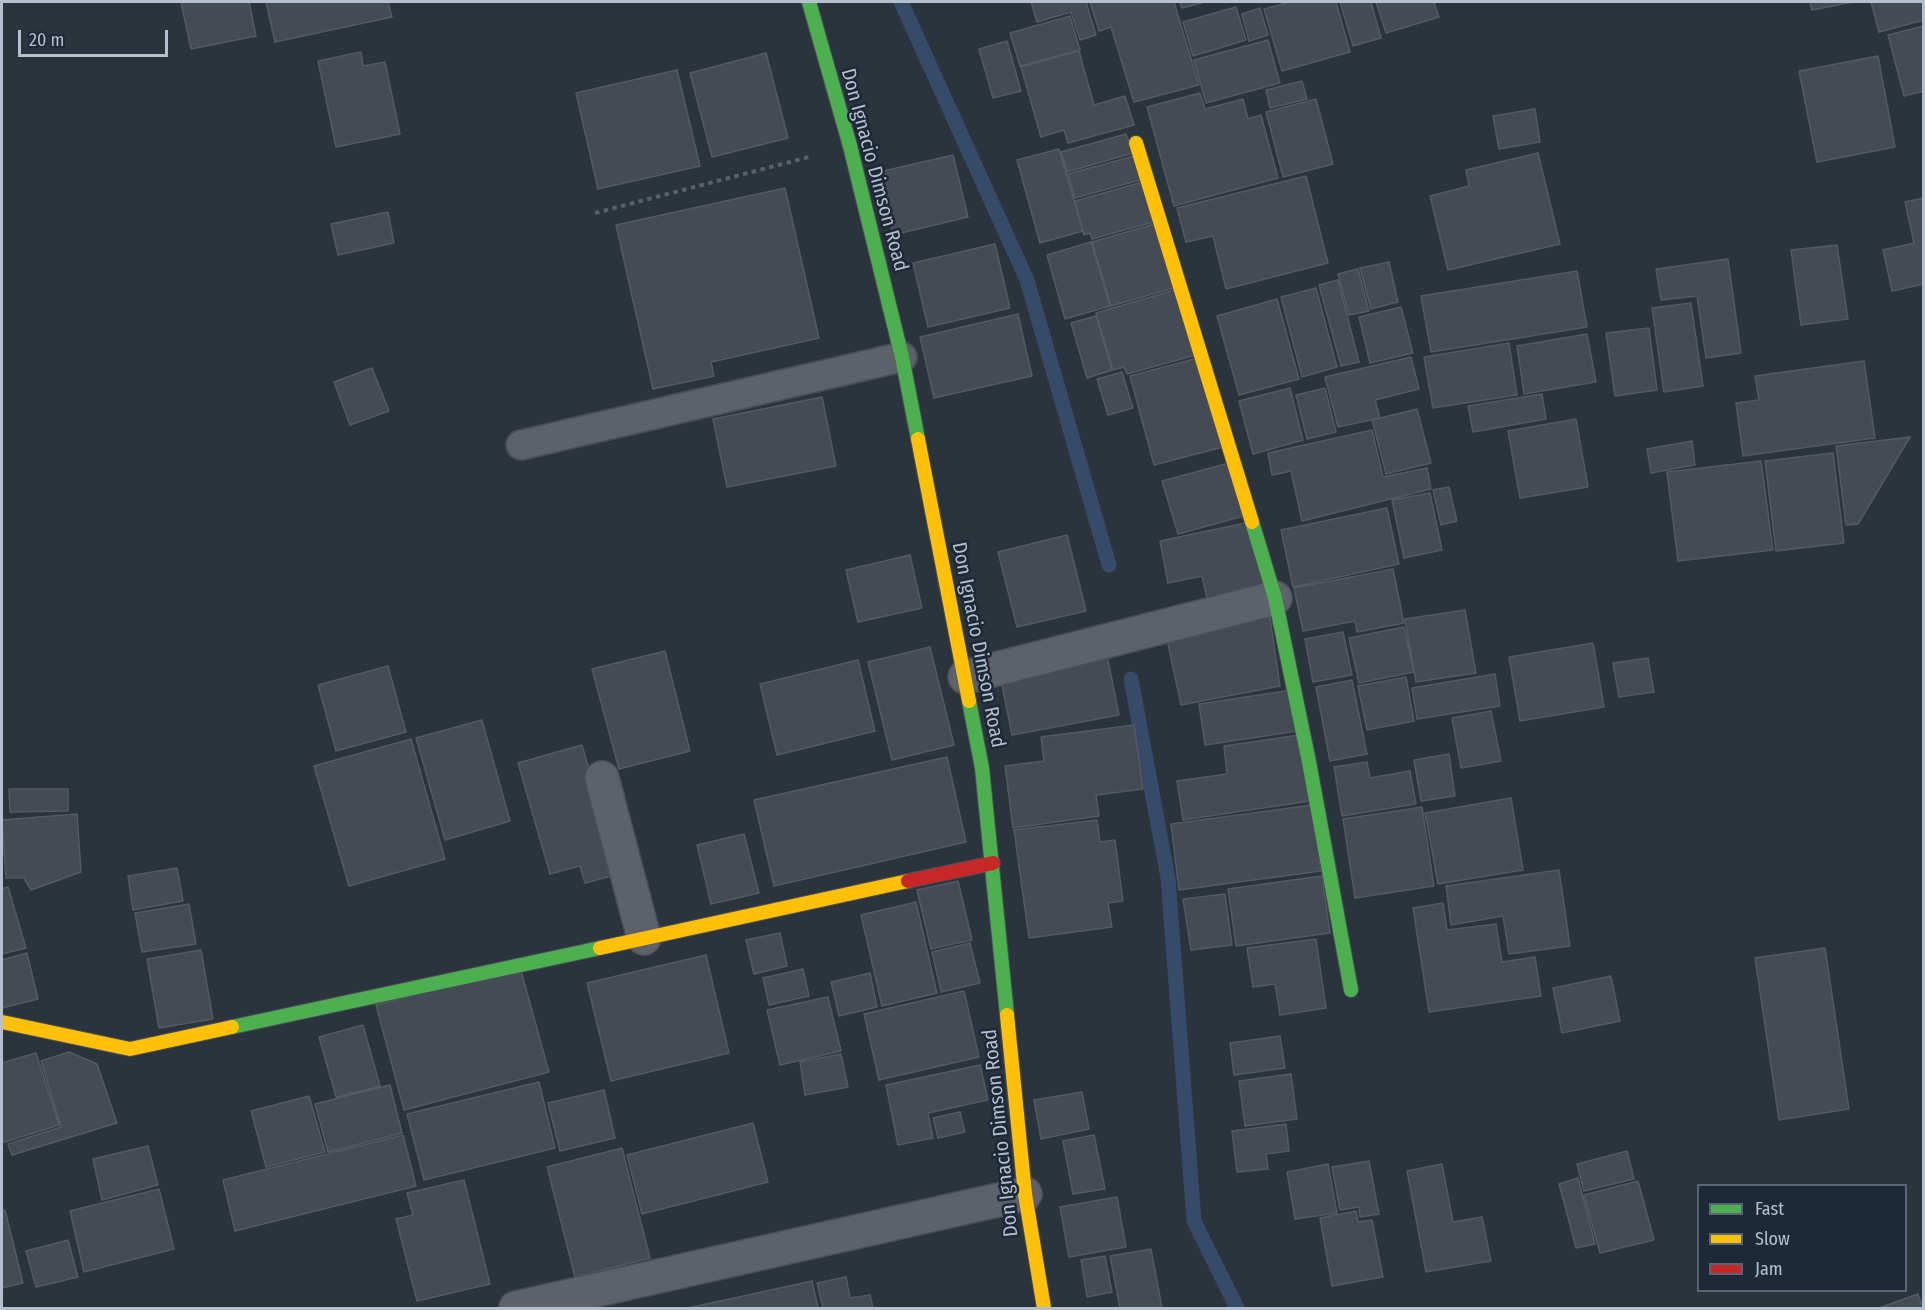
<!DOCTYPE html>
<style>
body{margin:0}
#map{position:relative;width:1925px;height:1310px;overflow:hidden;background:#2b333d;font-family:"Fira Sans Condensed",sans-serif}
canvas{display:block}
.frame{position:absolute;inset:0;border:3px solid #b6bfcd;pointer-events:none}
.legend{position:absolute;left:1697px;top:1184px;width:210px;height:108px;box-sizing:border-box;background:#1d2939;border:2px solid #5a6574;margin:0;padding:8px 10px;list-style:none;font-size:18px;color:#b6bfcd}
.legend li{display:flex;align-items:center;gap:12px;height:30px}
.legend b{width:30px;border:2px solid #5a6574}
.scale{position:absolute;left:18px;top:30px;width:150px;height:27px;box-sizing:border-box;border:3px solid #b6bfcd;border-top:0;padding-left:8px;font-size:18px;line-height:21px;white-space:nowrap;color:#b6bfcd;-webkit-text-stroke:4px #1d2939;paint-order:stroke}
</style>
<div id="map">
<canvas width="1925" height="1310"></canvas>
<div class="frame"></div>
<ul class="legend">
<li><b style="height:8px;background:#4caf50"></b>Fast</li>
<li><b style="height:8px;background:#ffc107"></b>Slow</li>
<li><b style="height:8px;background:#c62828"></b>Jam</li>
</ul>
<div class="scale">20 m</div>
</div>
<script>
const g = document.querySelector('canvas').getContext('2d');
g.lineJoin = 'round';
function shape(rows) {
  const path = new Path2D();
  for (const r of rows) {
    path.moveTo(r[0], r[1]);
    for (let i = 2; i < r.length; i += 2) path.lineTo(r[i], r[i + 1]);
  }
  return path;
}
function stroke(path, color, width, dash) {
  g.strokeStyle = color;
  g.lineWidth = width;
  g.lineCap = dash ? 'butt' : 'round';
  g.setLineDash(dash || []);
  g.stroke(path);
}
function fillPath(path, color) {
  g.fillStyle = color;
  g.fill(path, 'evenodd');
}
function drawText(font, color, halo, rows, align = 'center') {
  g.font = font + ' "Fira Sans Condensed",sans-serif';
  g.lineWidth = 5;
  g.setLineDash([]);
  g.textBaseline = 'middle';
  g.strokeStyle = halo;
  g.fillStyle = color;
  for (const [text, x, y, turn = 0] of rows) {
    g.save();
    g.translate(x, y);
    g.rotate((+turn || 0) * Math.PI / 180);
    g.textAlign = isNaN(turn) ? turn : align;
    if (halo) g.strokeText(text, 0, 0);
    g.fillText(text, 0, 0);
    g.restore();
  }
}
stroke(shape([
 [901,2,1027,280,1109,565],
 [1131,679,1168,878,1194,1221,1237,1308]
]), '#364b68', 15);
const building = shape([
 [181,2,249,2,256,36,191,49,181,2],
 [266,2,388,2,392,17,275,42,266,2],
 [1031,2,1086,2,1096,35,1080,40,1071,12,1037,22,1031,2],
 [1090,2,1174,2,1199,85,1134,102,1111,27,1099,31,1090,2],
 [1180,2,1205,2,1182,8,1180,2],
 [1290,2,1336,2,1350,52,1282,71,1264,9,1290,2],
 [1340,2,1371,2,1381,38,1353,46,1340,2],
 [1376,2,1434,2,1439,17,1386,33,1376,2],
 [1810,2,1853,2,1812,10,1810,2],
 [1871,2,1924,2,1924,20,1879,32,1871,2],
 [1236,7,1246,40,1193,56,1183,22,1236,7],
 [1260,8,1268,35,1249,41,1242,14,1260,8],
 [1070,16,1080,50,1020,66,1010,33,1070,16],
 [1924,26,1924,91,1904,96,1888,35,1924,26],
 [1268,40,1280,83,1206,103,1194,60,1268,40],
 [1007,41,1021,91,993,98,979,49,1007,41],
 [1079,51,1094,105,1125,96,1134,125,1068,143,1064,130,1041,137,1021,67,1079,51],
 [361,52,363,66,385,62,400,134,336,147,318,61,361,52],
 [766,53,788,138,712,157,690,73,766,53],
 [1878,56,1895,147,1817,162,1799,71,1878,56],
 [677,70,700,166,598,189,576,93,677,70],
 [1302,81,1307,99,1270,108,1266,90,1302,81],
 [1200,93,1205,109,1243,99,1248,119,1261,115,1278,178,1174,206,1147,107,1200,93],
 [1316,99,1333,164,1283,177,1266,112,1316,99],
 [1535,109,1540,142,1499,149,1493,116,1535,109],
 [1126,134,1133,153,1067,172,1061,152,1126,134],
 [1059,149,1083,231,1040,243,1017,160,1059,149],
 [1538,153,1560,244,1448,270,1430,196,1469,186,1466,170,1538,153],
 [953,155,968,217,893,235,879,172,953,155],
 [1134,156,1140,180,1075,198,1068,174,1134,156],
 [1306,176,1328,263,1226,289,1213,236,1186,242,1177,208,1306,176],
 [1146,181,1157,221,1092,239,1090,233,1084,235,1075,201,1146,181],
 [785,188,819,338,711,362,714,376,653,389,616,225,785,188],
 [1924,198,1924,284,1892,291,1883,250,1914,243,1905,202,1924,198],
 [388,212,394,243,338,255,331,224,388,212],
 [1158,223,1177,287,1111,306,1092,242,1158,223],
 [1091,242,1110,306,1065,319,1047,255,1091,242],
 [995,244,1010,308,928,327,913,263,995,244],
 [1837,245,1848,319,1801,325,1791,250,1837,245],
 [1728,259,1741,353,1706,358,1697,296,1661,300,1656,269,1728,259],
 [1389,262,1398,302,1371,309,1360,268,1389,262],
 [1358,269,1369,311,1349,315,1338,274,1358,269],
 [1577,271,1587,327,1431,352,1421,296,1577,271],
 [1338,280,1359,362,1341,366,1319,285,1338,280],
 [1316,288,1337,367,1302,377,1281,297,1316,288],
 [1178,289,1196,355,1127,374,1124,367,1113,370,1096,313,1178,289],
 [1277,299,1299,379,1239,395,1217,316,1277,299],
 [1691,303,1703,386,1664,392,1652,308,1691,303],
 [1401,307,1413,353,1370,363,1359,317,1401,307],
 [1018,314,1032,376,934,398,920,337,1018,314],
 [1096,316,1112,370,1087,378,1071,323,1096,316],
 [1649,328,1657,390,1615,396,1606,333,1649,328],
 [1587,334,1596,382,1524,394,1517,346,1587,334],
 [1509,343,1517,395,1433,408,1424,357,1509,343],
 [1411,357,1419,389,1375,400,1380,418,1338,427,1325,377,1411,357],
 [1198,358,1223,447,1154,465,1130,376,1198,358],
 [1864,361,1875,438,1743,456,1736,403,1759,400,1755,376,1864,361],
 [372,368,389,411,350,425,334,382,372,368],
 [1122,372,1133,408,1108,415,1097,379,1122,372],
 [1290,388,1303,440,1253,454,1239,401,1290,388],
 [1325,388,1336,432,1307,439,1296,395,1325,388],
 [1542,394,1546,419,1473,432,1468,406,1542,394],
 [822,397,836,466,727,487,713,419,822,397],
 [1417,409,1431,463,1386,474,1372,420,1417,409],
 [1576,419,1588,487,1520,498,1508,431,1576,419],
 [1372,430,1383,477,1427,468,1431,489,1302,521,1291,471,1272,475,1268,453,1372,430],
 [1910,437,1858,524,1846,525,1836,446,1910,437],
 [1692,441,1695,465,1651,473,1647,449,1692,441],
 [1833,453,1844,543,1776,551,1765,461,1833,453],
 [1761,461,1773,550,1678,561,1667,472,1761,461],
 [1229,463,1244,516,1178,534,1162,481,1229,463],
 [1449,487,1457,521,1441,525,1433,490,1449,487],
 [1430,493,1442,550,1404,558,1392,500,1430,493],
 [1387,508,1399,564,1293,587,1281,530,1387,508],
 [1250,522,1264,587,1207,598,1202,576,1168,583,1160,541,1250,522],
 [1067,535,1086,611,1017,627,998,552,1067,535],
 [910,555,922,608,858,622,846,570,910,555],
 [1393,569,1404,623,1357,632,1355,621,1303,631,1294,588,1393,569],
 [1268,604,1280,686,1181,705,1165,630,1268,604],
 [1465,610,1476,673,1416,682,1405,619,1465,610],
 [1404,627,1414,672,1359,683,1349,638,1404,627],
 [1343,632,1352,675,1313,682,1305,639,1343,632],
 [1593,643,1604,707,1520,721,1509,657,1593,643],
 [930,647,954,745,892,760,868,662,930,647],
 [665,651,690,751,619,769,592,669,665,651],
 [1107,655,1119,715,1012,735,1000,675,1107,655],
 [1648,658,1654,692,1619,697,1613,663,1648,658],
 [858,660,875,731,777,755,760,684,858,660],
 [388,666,406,732,336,751,318,685,388,666],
 [1495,674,1500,706,1417,719,1412,688,1495,674],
 [1406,677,1414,721,1367,730,1358,686,1406,677],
 [1352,680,1367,754,1330,761,1316,687,1352,680],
 [1292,690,1298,731,1205,745,1199,704,1292,690],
 [1491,711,1501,761,1461,768,1452,718,1491,711],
 [482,720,510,821,445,840,416,738,482,720],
 [1134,725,1143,789,1096,795,1099,816,1013,828,1005,766,1044,761,1041,737,1134,725],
 [1300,735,1310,801,1183,820,1177,781,1227,774,1224,746,1300,735],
 [411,739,445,859,349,886,314,766,411,739],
 [582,745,619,874,585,883,580,866,550,874,518,763,582,745],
 [1449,754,1455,796,1421,801,1414,760,1449,754],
 [947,757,966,842,774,886,754,800,947,757],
 [1367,762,1370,778,1410,771,1416,804,1342,816,1334,767,1367,762],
 [9,789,68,789,68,811,10,812,9,789],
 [1511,798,1523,870,1438,884,1425,813,1511,798],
 [1312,805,1321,871,1179,890,1171,824,1312,805],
 [1422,807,1434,886,1355,898,1343,819,1422,807],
 [77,814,81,872,31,890,24,878,6,878,2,820,77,814],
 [1097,820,1100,842,1115,840,1123,901,1108,903,1112,927,1029,938,1014,830,1097,820],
 [744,834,759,893,711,904,697,845,744,834],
 [177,868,183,901,133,910,128,876,177,868],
 [1559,870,1570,946,1509,954,1503,916,1451,925,1446,886,1559,870],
 [1322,876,1330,933,1236,946,1228,889,1322,876],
 [958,881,972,940,931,949,917,890,958,881],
 [8,887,26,948,2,954,2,889,8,887],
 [1225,894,1232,945,1191,950,1183,899,1225,894],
 [916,902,937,993,882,1006,861,915,916,902],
 [1443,903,1447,930,1496,924,1502,962,1535,957,1541,996,1429,1012,1413,908,1443,903],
 [189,904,196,944,142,952,135,913,189,904],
 [780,933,787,966,754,974,746,940,780,933],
 [1316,939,1326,1008,1280,1015,1275,984,1253,987,1247,948,1316,939],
 [970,943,980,983,941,992,932,952,970,943],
 [1825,948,1849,1109,1779,1120,1755,958,1825,948],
 [201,950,213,1019,159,1028,147,959,201,950],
 [27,953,38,999,2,1008,2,960,27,953],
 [706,955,729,1053,611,1081,587,983,706,955],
 [520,967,549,1072,404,1110,376,1005,520,967],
 [803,969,809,996,769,1005,763,978,803,969],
 [870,973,877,1007,839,1016,831,982,870,973],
 [1611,976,1620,1021,1562,1033,1553,988,1611,976],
 [964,991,979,1057,879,1080,864,1014,964,991],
 [828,997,841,1051,780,1065,767,1010,828,997],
 [363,1025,380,1086,336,1097,319,1037,363,1025],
 [1280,1036,1285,1068,1234,1075,1230,1043,1280,1036],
 [69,1052,97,1064,117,1123,12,1155,8,1144,61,1127,41,1061,69,1052],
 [36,1053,59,1125,2,1143,2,1063,36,1053],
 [841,1054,848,1087,805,1095,800,1062,841,1054],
 [980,1065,988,1100,928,1113,933,1138,898,1145,886,1085,980,1065],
 [1291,1074,1297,1119,1245,1126,1239,1081,1291,1074],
 [539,1082,555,1148,424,1180,407,1114,539,1082],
 [390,1085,402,1133,328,1152,315,1104,390,1085],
 [604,1090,615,1138,560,1151,548,1103,604,1090],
 [1082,1092,1089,1129,1041,1139,1034,1100,1082,1092],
 [309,1096,325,1152,266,1167,251,1111,309,1096],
 [960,1112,965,1132,938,1138,933,1118,960,1112],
 [753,1123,768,1182,642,1214,627,1155,753,1123],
 [1286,1124,1289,1151,1266,1154,1268,1169,1237,1172,1232,1131,1286,1124],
 [403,1135,416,1186,235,1231,223,1180,403,1135],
 [1094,1135,1105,1189,1073,1194,1063,1141,1094,1135],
 [148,1146,158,1185,102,1200,93,1159,148,1146],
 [622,1148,650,1258,575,1277,547,1167,622,1148],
 [1627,1151,1634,1179,1584,1191,1577,1164,1627,1151],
 [1369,1161,1379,1214,1360,1217,1359,1207,1340,1210,1332,1167,1369,1161],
 [1328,1164,1337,1213,1295,1219,1287,1172,1328,1164],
 [1442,1164,1453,1222,1482,1217,1491,1261,1426,1272,1407,1171,1442,1164],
 [1578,1178,1595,1244,1576,1248,1559,1184,1578,1178],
 [464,1180,490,1284,417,1301,396,1219,413,1215,407,1193,464,1180],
 [1638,1181,1654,1240,1600,1253,1584,1195,1638,1181],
 [159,1189,174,1249,84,1272,70,1211,159,1189],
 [1117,1197,1126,1247,1069,1257,1060,1207,1117,1197],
 [5,1210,23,1283,2,1288,2,1211,5,1210],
 [1356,1211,1358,1222,1372,1220,1383,1277,1332,1286,1320,1218,1356,1211],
 [68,1240,78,1277,36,1287,26,1251,68,1240],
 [1151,1249,1162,1308,1120,1308,1110,1256,1151,1249],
 [1105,1256,1112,1292,1087,1297,1081,1260,1105,1256],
 [846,1277,850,1298,870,1295,873,1308,823,1308,817,1283,846,1277],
 [812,1281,818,1308,688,1308,812,1281],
 [1918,1294,1923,1308,1879,1308,1918,1294]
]);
fillPath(building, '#444b54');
stroke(building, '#535a64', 1.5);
const lane = shape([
 [521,445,902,357]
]);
const street = shape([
 [965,677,1275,598],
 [602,778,644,938],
 [516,1308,1025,1194]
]);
const fast = shape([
 [809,2,850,146,902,357,918,439],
 [1252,522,1275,598,1309,762,1351,990],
 [969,701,982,768,1007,1015],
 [232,1027,600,948]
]);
const slow = shape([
 [1136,143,1252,522],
 [918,439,969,701],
 [600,948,908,881],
 [1007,1015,1025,1194,1044,1308],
 [2,1022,130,1049,232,1027]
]);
const jam = shape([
 [908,881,993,863]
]);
stroke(lane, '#4a4f57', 32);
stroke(street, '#4a4f57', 36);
stroke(fast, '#4a4f57', 16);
stroke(slow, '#4a4f57', 16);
stroke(jam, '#4a4f57', 16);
stroke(shape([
 [595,213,809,157]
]), '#5a6067', 4, [4.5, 4.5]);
stroke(lane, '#5c616a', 28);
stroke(street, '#5c616a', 33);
stroke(fast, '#4caf50', 14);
stroke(slow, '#ffc107', 14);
stroke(jam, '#c62828', 14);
drawText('20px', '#b6bfcd', '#1d2939', [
 ["Don Ignacio Dimson Road",874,170,75],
 ["Don Ignacio Dimson Road",978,645,79],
 ["Don Ignacio Dimson Road",1001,1133,-96]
]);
</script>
